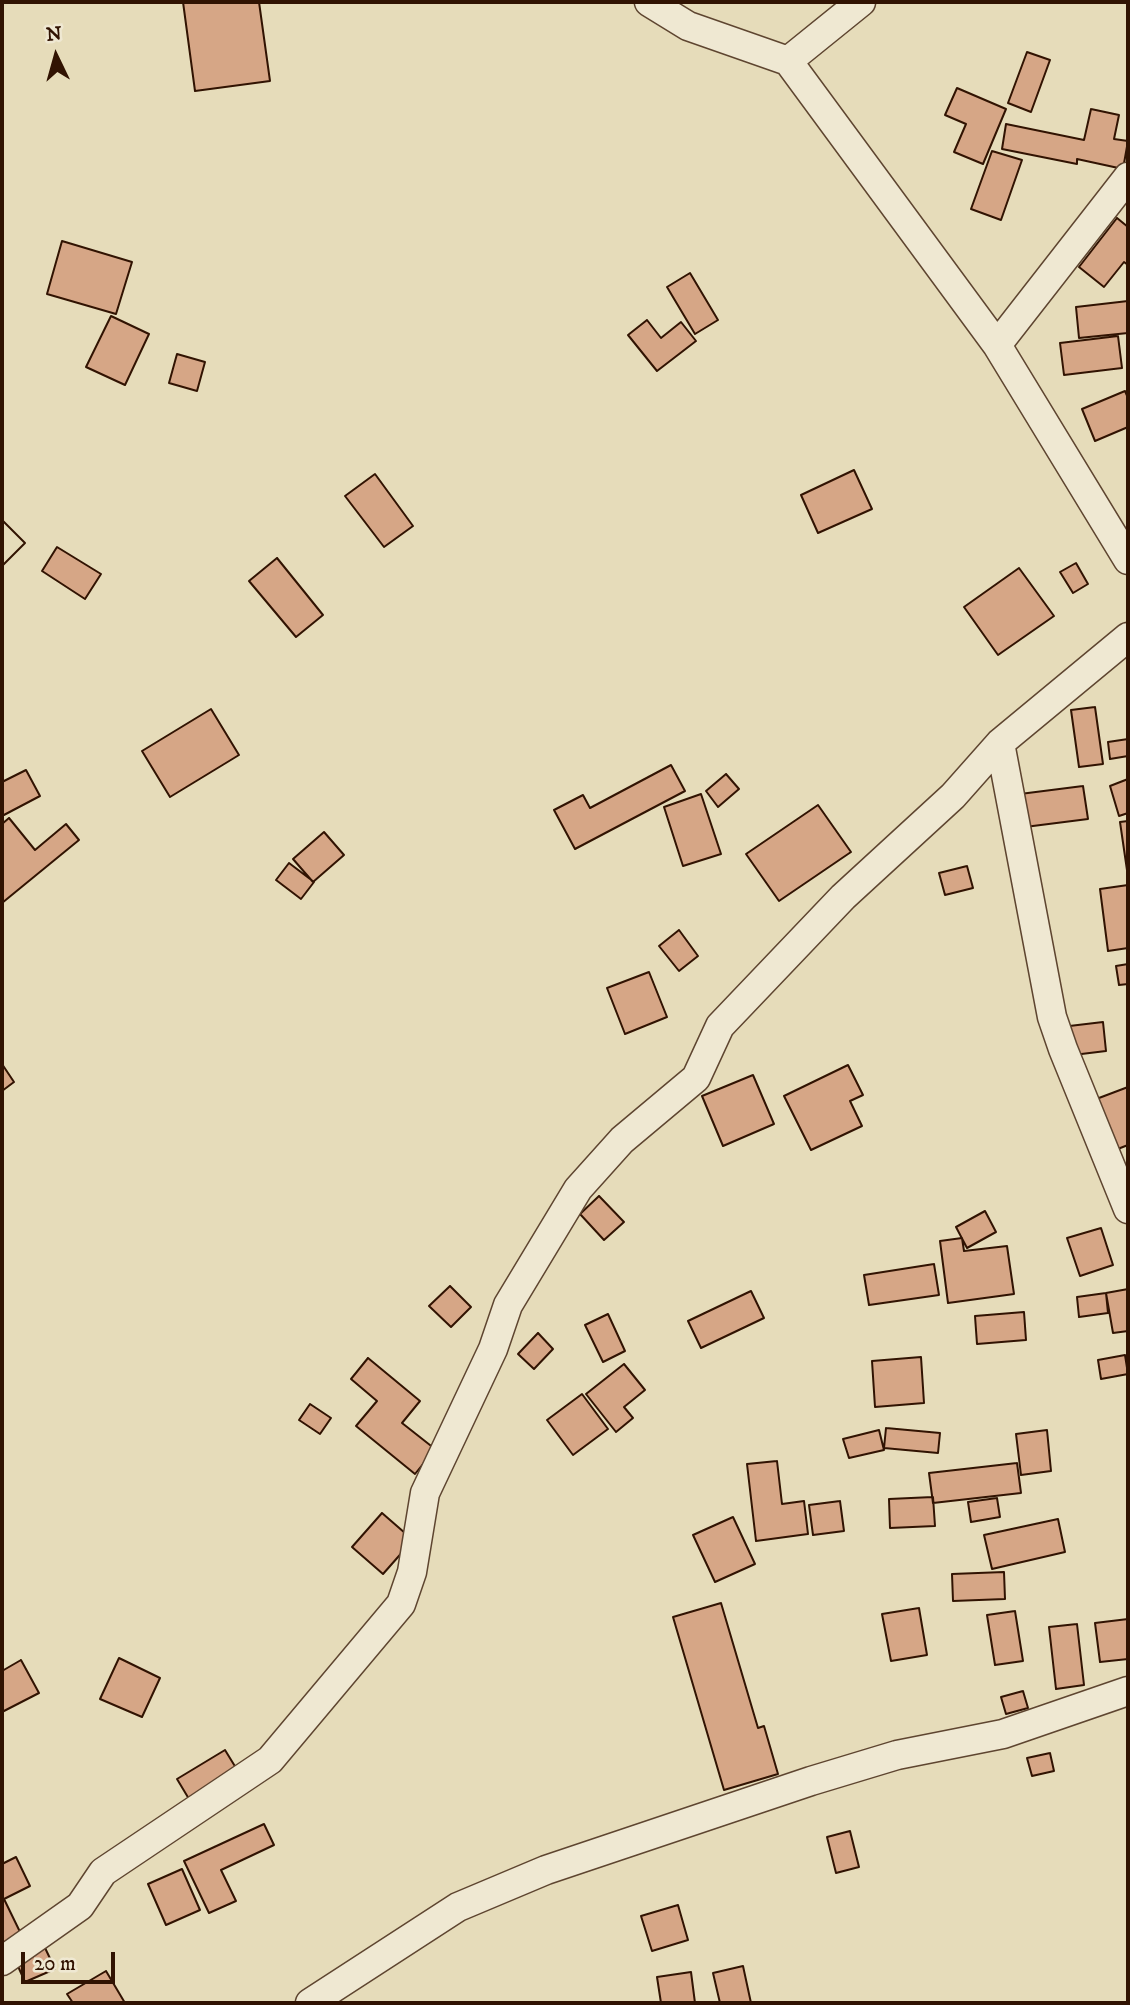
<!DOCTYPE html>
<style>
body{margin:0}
#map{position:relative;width:1130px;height:2005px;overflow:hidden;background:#e6dcba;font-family:"IM FELL DW Pica",serif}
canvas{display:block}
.frame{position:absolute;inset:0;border:4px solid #311302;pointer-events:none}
.north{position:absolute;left:21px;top:21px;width:70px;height:70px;-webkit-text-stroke:5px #efe8d2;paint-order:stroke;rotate:355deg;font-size:19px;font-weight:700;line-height:28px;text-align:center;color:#311302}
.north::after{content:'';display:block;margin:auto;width:24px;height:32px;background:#311302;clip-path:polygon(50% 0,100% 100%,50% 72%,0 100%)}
.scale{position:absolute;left:21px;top:1952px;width:94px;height:32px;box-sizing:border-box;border:4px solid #311302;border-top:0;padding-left:9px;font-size:21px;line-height:24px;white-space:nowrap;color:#311302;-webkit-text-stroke:5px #efe8d2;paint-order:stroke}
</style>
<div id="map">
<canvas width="1130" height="2005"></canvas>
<div class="frame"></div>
<div class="north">N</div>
<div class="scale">20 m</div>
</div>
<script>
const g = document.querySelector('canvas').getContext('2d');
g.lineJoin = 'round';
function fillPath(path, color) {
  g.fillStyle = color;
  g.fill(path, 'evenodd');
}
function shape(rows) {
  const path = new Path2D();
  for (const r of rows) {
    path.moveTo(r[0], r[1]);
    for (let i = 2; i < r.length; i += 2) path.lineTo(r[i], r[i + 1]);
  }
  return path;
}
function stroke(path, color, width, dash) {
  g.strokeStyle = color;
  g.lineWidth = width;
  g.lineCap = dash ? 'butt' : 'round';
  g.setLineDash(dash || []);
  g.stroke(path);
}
const building = shape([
 [183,2,259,2,270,81,195,91,183,2],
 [1027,52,1050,60,1031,112,1008,103,1027,52],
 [957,88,1006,109,983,164,954,152,966,124,945,115,957,88],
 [1091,109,1119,115,1114,139,1128,141,1123,169,1077,159,1077,164,1002,149,1006,124,1084,140,1091,109],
 [992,151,1022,160,1001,220,971,209,992,151],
 [1117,218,1128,227,1128,265,1124,262,1104,287,1079,267,1117,218],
 [62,241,132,262,116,314,47,294,62,241],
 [690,273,718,320,695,334,667,287,690,273],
 [1128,301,1128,333,1079,338,1076,307,1128,301],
 [111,316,149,334,125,385,86,367,111,316],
 [647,320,661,338,681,322,696,341,657,371,628,335,647,320],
 [1118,336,1122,368,1064,375,1060,343,1118,336],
 [177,354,205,362,197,391,169,383,177,354],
 [1125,391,1128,398,1128,427,1095,441,1082,409,1125,391],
 [854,470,872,509,818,533,801,495,854,470],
 [375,474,413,526,384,547,345,496,375,474],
 [2,520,25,543,2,566,2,520],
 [2,520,25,543,2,566,2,520],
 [57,547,101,574,85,599,42,571,57,547],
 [277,558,323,615,296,637,249,581,277,558],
 [1076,563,1088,584,1073,593,1060,572,1076,563],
 [1019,568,1054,616,998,655,964,607,1019,568],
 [1095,707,1103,764,1079,767,1071,710,1095,707],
 [211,709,239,755,170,797,142,751,211,709],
 [1128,739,1128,756,1110,759,1108,742,1128,739],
 [671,765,685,791,575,849,554,810,583,795,590,808,671,765],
 [26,770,40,796,2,816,2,782,26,770],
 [726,774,739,789,718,807,706,791,726,774],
 [1128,779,1128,813,1119,816,1110,786,1128,779],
 [1083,786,1088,819,1025,827,1020,794,1083,786],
 [701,794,721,854,683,866,664,807,701,794],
 [818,805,851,852,779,901,746,854,818,805],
 [9,818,35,850,66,824,79,840,2,903,2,824,9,818],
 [1128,821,1128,877,1120,822,1128,821],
 [324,832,344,855,313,882,293,859,324,832],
 [289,863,314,882,301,899,276,880,289,863],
 [967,866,973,888,945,895,939,873,967,866],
 [1128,885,1128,948,1108,951,1100,889,1128,885],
 [679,930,698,956,679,971,659,946,679,930],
 [1128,964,1128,984,1119,985,1116,966,1128,964],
 [649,972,667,1017,625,1034,607,988,649,972],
 [1103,1022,1106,1051,1065,1056,1061,1027,1103,1022],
 [2,1064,14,1082,2,1091,2,1064],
 [848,1065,863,1095,850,1101,862,1126,811,1150,784,1096,848,1065],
 [753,1075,774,1124,723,1146,702,1096,753,1075],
 [1128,1087,1128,1145,1110,1152,1091,1101,1128,1087],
 [599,1196,624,1222,604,1240,580,1214,599,1196],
 [985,1211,996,1232,967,1248,956,1227,985,1211],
 [1101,1228,1113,1265,1080,1276,1067,1238,1101,1228],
 [962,1238,964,1251,1007,1246,1014,1294,948,1303,940,1241,962,1238],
 [934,1264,939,1295,869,1305,864,1275,934,1264],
 [450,1286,471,1307,451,1327,429,1306,450,1286],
 [1128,1289,1128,1331,1113,1333,1106,1293,1128,1289],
 [751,1291,764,1318,701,1348,688,1321,751,1291],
 [1106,1293,1108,1313,1079,1317,1077,1297,1106,1293],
 [1024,1312,1026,1340,977,1344,975,1316,1024,1312],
 [608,1314,625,1351,603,1362,585,1325,608,1314],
 [538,1333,553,1349,534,1369,518,1354,538,1333],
 [1125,1355,1128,1374,1101,1379,1098,1360,1125,1355],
 [921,1357,924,1403,875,1407,872,1361,921,1357],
 [368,1358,420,1401,402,1423,435,1449,415,1474,356,1426,377,1401,351,1379,368,1358],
 [624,1364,645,1390,624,1407,633,1418,616,1432,586,1394,624,1364],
 [582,1394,608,1429,573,1455,547,1420,582,1394],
 [310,1404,331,1418,320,1434,299,1420,310,1404],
 [886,1428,940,1433,938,1453,884,1448,886,1428],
 [879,1430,884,1450,849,1458,843,1439,879,1430],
 [1047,1430,1051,1471,1021,1475,1016,1434,1047,1430],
 [777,1461,782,1504,804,1501,808,1534,756,1541,747,1464,777,1461],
 [1017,1463,1021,1493,933,1503,929,1473,1017,1463],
 [933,1497,935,1526,890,1528,889,1499,933,1497],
 [997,1498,1000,1517,971,1522,968,1502,997,1498],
 [840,1501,844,1531,813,1535,809,1505,840,1501],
 [382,1513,413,1540,383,1574,352,1547,382,1513],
 [733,1517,755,1564,715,1582,693,1535,733,1517],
 [1058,1519,1065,1552,992,1569,984,1535,1058,1519],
 [1004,1572,1005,1599,953,1601,952,1574,1004,1572],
 [721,1603,758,1728,764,1726,778,1774,724,1790,673,1617,721,1603],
 [919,1608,927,1655,891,1661,882,1614,919,1608],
 [1015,1611,1023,1661,995,1665,987,1615,1015,1611],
 [1128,1619,1128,1659,1100,1662,1095,1623,1128,1619],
 [1077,1624,1084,1685,1056,1689,1049,1627,1077,1624],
 [119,1658,160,1678,142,1717,100,1699,119,1658],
 [21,1660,39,1693,2,1712,2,1671,21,1660],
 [1023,1691,1028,1708,1006,1714,1001,1697,1023,1691],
 [225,1750,244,1781,195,1809,177,1779,225,1750],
 [1050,1753,1054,1771,1032,1776,1027,1758,1050,1753],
 [264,1824,274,1845,221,1870,236,1901,209,1913,184,1861,264,1824],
 [850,1831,859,1867,836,1873,827,1837,850,1831],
 [16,1857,30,1886,4,1899,22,1936,2,1946,2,1864,16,1857],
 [182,1869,200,1910,166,1925,148,1884,182,1869],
 [678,1905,688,1940,652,1951,641,1916,678,1905],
 [38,1933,55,1969,25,1982,9,1946,38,1933],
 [743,1966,751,2003,720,2003,713,1973,743,1966],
 [106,1971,125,2003,73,2003,67,1994,106,1971],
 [691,1972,695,2003,661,2003,657,1977,691,1972]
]);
fillPath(building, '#d6a686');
stroke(building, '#311302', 2);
const minor = shape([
 [649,2,688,26,788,61,997,345,1128,560],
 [788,61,861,2],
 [997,345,1128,177],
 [1000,743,1052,1017,1063,1049,1128,1209],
 [2,1961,80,1906,103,1872,270,1760,401,1604,412,1572,425,1493,493,1349,508,1305,578,1189,622,1140,696,1078,720,1026,843,897,953,796,1000,743,1128,637],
 [310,2003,458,1907,546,1870,811,1781,897,1755,1003,1734,1128,1691]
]);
stroke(minor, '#5e4530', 31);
stroke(minor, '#efe8d2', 28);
</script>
